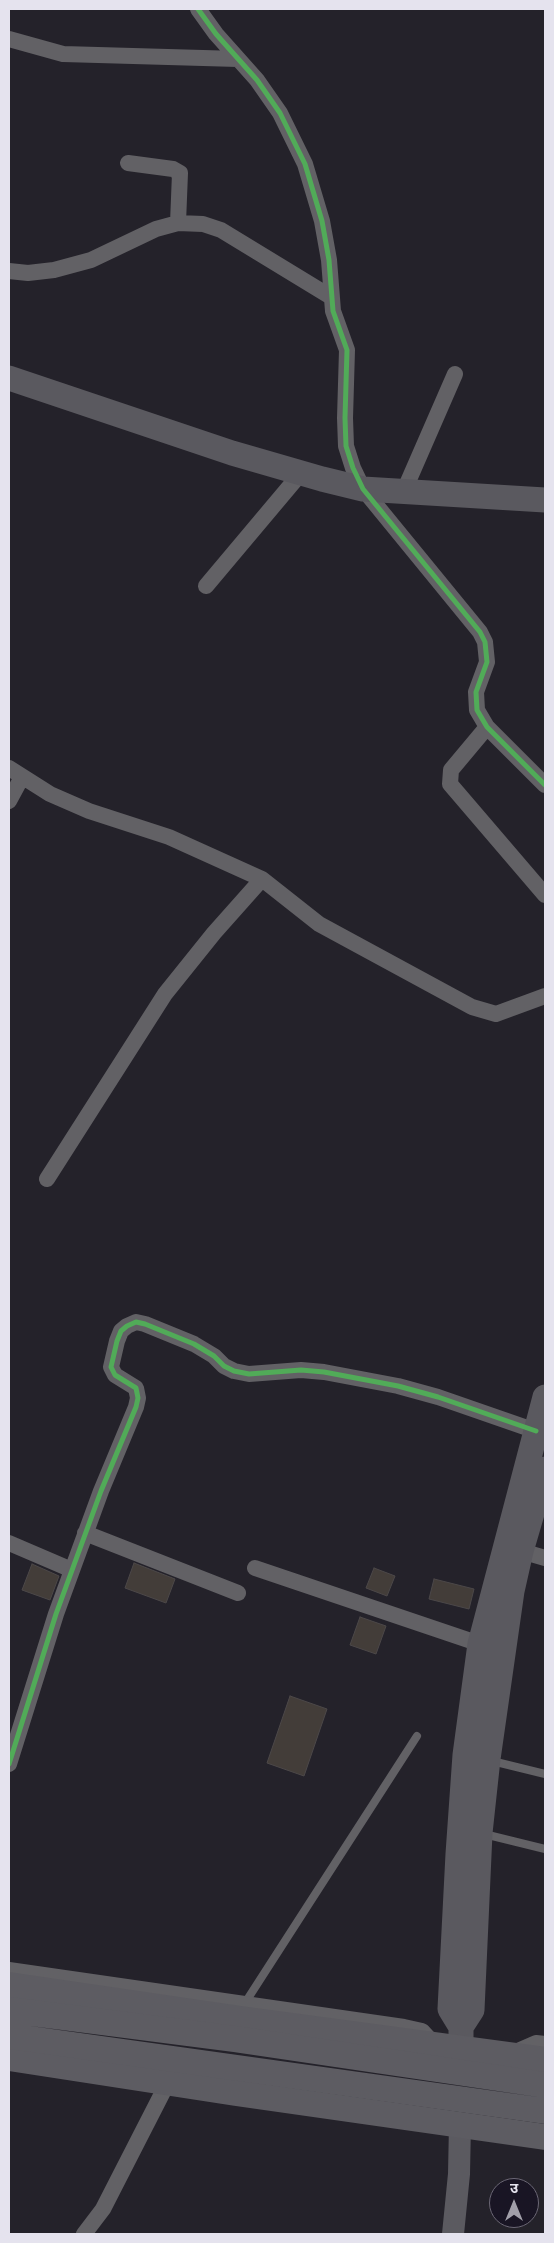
<!DOCTYPE html>
<meta charset="utf-8">
<style>
body{margin:0}
#map{position:relative;width:554px;height:2243px;overflow:hidden;background:#24222a;font-family:Figtree,"Noto Sans Devanagari",sans-serif}
canvas{display:block}
.frame{position:absolute;inset:0;border:10px solid #e5e3ee;pointer-events:none}
.north{position:absolute;left:489px;top:2178px;width:50px;height:50px;box-sizing:border-box;background:#191524;border:1px solid #6b6775;border-radius:50%;rotate:0deg;font-size:14px;font-weight:700;line-height:20px;text-align:center;color:#e5e3ee}
.north::after{content:'';display:block;margin:auto;width:18px;height:22px;background:#a19fa9;clip-path:polygon(50% 0,100% 100%,50% 72%,0 100%)}
</style>
<div id="map">
<canvas width="554" height="2243"></canvas>
<div class="frame"></div>
<div class="north">उ</div>
</div>
<script>
const g = document.querySelector('canvas').getContext('2d');
g.lineJoin = 'round';
function fillPath(path, color) {
  g.fillStyle = color;
  g.fill(path, 'evenodd');
}
function shape(rows) {
  const path = new Path2D();
  for (const r of rows) {
    path.moveTo(r[0], r[1]);
    for (let i = 2; i < r.length; i += 2) path.lineTo(r[i], r[i + 1]);
  }
  return path;
}
function stroke(path, color, width, dash) {
  g.strokeStyle = color;
  g.lineWidth = width;
  g.lineCap = dash ? 'butt' : 'round';
  g.setLineDash(dash || []);
  g.stroke(path);
}
const building = shape([
 [134,1563,175,1579,166,1603,125,1588,134,1563],
 [32,1564,59,1576,50,1600,22,1590,32,1564],
 [374,1568,395,1576,387,1596,366,1588,374,1568],
 [434,1579,474,1589,469,1609,429,1599,434,1579],
 [360,1617,386,1626,376,1654,350,1645,360,1617],
 [290,1696,327,1709,304,1776,267,1763,290,1696]
]);
fillPath(building, '#433d39');
stroke(building, '#4c4849', 1);
stroke(shape([
 [492,1761,545,1774],
 [484,1834,545,1849],
 [245,2003,417,1736]
]), '#626165', 8);
stroke(shape([
 [198,9,216,34,257,80,280,113,305,164,322,221,329,260,333,311,347,350,345,418,346,446,353,468,363,489,480,632,485,642,487,662,476,692,477,710,487,727,545,785],
 [9,39,63,54,238,59],
 [128,163,173,169,180,173,178,223],
 [9,271,28,273,54,270,91,260,156,229,178,223,203,224,221,230,331,297],
 [404,491,455,374],
 [206,586,301,473],
 [487,727,451,770,450,784,545,895],
 [9,768,50,794,89,811,169,837,262,879,319,924,472,1007,496,1014,545,996],
 [9,801,22,777],
 [47,1179,165,994,214,933,262,879],
 [85,1533,238,1593],
 [9,1543,72,1570],
 [521,1551,545,1558],
 [255,1568,480,1644],
 [9,1764,56,1614,101,1491,136,1407,138,1398,136,1388,115,1375,111,1367,117,1341,121,1331,127,1326,136,1322,145,1324,194,1344,214,1356,224,1366,234,1371,249,1374,301,1370,324,1372,398,1386,438,1397,536,1431],
 [9,1970,404,2027,422,2031,433,2043],
 [513,2053,536,2043,545,2044],
 [84,2234,103,2209,168,2082]
]), '#626165', 16);
stroke(shape([
 [453,2234,459,2174,460,2124]
]), '#5b5a60', 22);
stroke(shape([
 [9,378,232,453,322,479,363,489,545,500],
 [461,2027,450,2009,458,1854,465,1755,480,1644,545,1397],
 [461,2069,461,2027,472,2010,480,1833,488,1759,512,1591,521,1551,545,1469]
]), '#5a595f', 25);
stroke(shape([
 [9,1985,241,2019,545,2060],
 [9,2058,236,2093,545,2137]
]), '#5d5c62', 26);
stroke(shape([
 [9,2010,235,2039,545,2085],
 [9,2036,545,2111]
]), '#5d5c62', 26);
stroke(shape([
 [198,9,216,34,257,80,280,113,305,164,322,221,329,260,333,311,347,350,345,418,346,446,353,468,363,489,480,632,485,642,487,662,476,692,477,710,487,727,545,785],
 [9,1764,56,1614,101,1491,136,1407,138,1398,136,1388,115,1375,111,1367,117,1341,121,1331,127,1326,136,1322,145,1324,194,1344,214,1356,224,1366,234,1371,249,1374,301,1370,324,1372,398,1386,438,1397,536,1431]
]), '#51ab58', 5);
</script>
